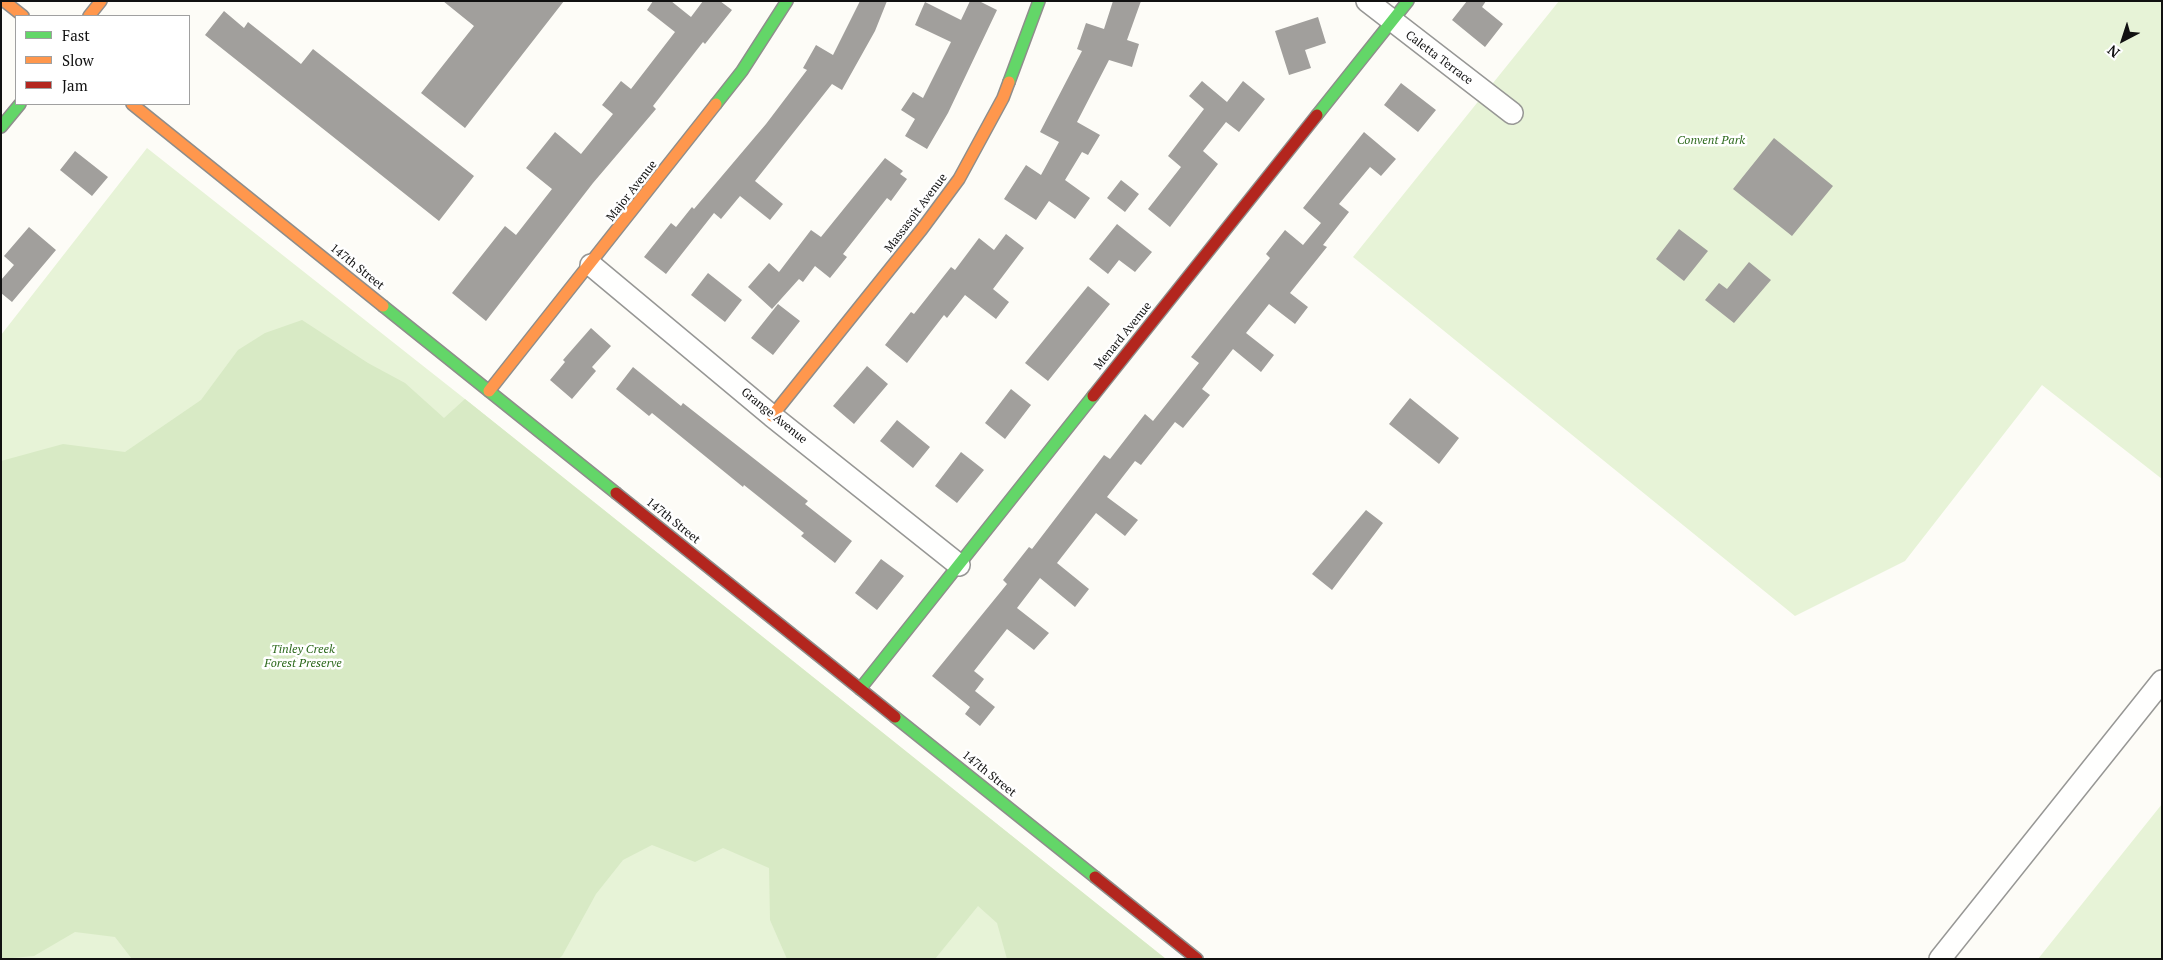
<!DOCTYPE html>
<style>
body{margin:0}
#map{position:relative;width:2163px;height:960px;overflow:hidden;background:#fdfcf7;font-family:"PT Serif",serif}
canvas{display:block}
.frame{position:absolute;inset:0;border:2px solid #111;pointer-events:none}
.legend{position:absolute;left:15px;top:15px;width:175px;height:90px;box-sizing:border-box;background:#fff;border:1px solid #a0a0a0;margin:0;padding:6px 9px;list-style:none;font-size:15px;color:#111}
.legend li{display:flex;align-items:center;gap:10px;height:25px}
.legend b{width:25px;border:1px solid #a0a0a0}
.north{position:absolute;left:2098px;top:15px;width:50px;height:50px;-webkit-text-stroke:4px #fff;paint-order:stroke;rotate:220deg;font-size:14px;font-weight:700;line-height:20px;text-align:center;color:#111}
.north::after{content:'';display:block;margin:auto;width:18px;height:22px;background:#111;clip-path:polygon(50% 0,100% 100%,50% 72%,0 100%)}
</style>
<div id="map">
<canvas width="2163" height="960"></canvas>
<div class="frame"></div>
<ul class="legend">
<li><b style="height:6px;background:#63d668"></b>Fast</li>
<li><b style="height:6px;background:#ff974d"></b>Slow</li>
<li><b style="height:6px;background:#b3261e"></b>Jam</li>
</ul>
<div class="north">N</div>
</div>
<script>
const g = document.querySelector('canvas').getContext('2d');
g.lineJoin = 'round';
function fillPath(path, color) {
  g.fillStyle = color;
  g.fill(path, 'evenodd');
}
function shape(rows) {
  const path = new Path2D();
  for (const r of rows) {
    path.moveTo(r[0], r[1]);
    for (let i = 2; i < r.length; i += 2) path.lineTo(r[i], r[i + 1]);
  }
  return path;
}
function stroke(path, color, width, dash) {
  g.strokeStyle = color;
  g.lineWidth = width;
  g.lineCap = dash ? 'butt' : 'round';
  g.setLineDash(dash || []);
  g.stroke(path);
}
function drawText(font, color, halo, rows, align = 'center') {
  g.font = font + ' "PT Serif",serif';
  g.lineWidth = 5;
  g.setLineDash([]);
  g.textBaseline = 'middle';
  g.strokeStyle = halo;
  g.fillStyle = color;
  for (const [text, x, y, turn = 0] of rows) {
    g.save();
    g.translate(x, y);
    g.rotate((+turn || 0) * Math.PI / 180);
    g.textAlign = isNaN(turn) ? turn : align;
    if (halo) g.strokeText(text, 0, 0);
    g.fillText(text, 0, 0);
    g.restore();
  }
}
fillPath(shape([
 [1559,1,2162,1,2162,479,2042,385,1905,561,1795,616,1353,257],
 [147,148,465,399,1166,959,1,959,1,335],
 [2162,804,2162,959,2038,959]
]), '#e7f3d7');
fillPath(shape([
 [302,320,368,363,405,383,444,418,465,399,1166,959,1007,959,997,923,978,906,935,959,787,959,770,920,769,868,723,848,695,862,652,845,623,860,596,894,562,956,558,959,132,959,115,937,75,932,34,956,1,959,1,461,63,444,125,452,201,400,238,350,265,333]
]), '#d8eac5');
fillPath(shape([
 [443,1,564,1,465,128,421,93,474,26],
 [653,1,671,1,691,17,703,1,720,1,732,10,705,44,703,42,653,106,656,109,593,183,486,321,452,293,505,226,516,235,552,189,526,168,555,132,581,154,613,114,602,105,621,81,631,89,675,32,647,10],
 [860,1,887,1,875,31,842,90,832,84,755,181,783,204,770,220,740,196,721,219,714,213,666,274,644,257,671,223,676,227,692,207,694,209,766,124,807,70,803,68,816,45,833,55],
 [970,1,979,1,997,10,948,113,927,149,905,136,915,119,901,110,913,92,923,98,951,42,915,25,925,2,961,20],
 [1113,1,1141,1,1127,40,1139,44,1132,67,1109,60,1077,122,1100,135,1088,155,1082,152,1065,180,1090,198,1075,219,1049,201,1036,220,1004,199,1026,165,1041,175,1059,142,1040,132,1082,51,1077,49,1086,23,1104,29],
 [1467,1,1486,1,1482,7,1503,24,1485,47,1452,20],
 [224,11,244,28,248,22,301,64,313,49,474,176,439,221,205,35],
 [1318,17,1326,43,1305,50,1311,68,1289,75,1275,31],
 [1202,81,1227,102,1243,81,1265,99,1239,132,1226,122,1203,151,1218,164,1170,227,1148,209,1181,167,1168,156,1204,109,1189,96],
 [1401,83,1436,110,1418,132,1384,105],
 [1364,132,1396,159,1381,176,1370,167,1339,204,1349,212,1323,245,1327,247,1290,293,1308,307,1295,324,1269,304,1246,333,1274,355,1261,372,1233,349,1202,389,1210,395,1183,428,1175,422,1141,465,1135,461,1107,497,1138,520,1125,536,1096,513,1057,563,1089,589,1075,607,1040,578,1017,608,1049,633,1034,650,1007,629,974,671,984,679,975,691,995,707,980,726,965,714,970,707,932,676,1007,584,1003,580,1029,547,1032,549,1104,455,1110,459,1145,414,1153,421,1199,363,1191,357,1270,258,1266,254,1285,230,1303,245,1321,223,1303,208],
 [1774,138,1833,186,1792,236,1733,189],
 [75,151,108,177,92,196,60,170],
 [885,158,903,171,900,174,907,179,891,201,887,198,843,254,847,257,830,278,815,266,803,282,799,279,772,309,748,287,769,263,779,272,811,230,821,237],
 [1121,180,1139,194,1125,212,1107,198],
 [1117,224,1152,252,1135,272,1119,260,1108,274,1089,259],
 [29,227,56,250,12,302,1,293,1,280,14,265,4,256],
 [1679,229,1708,251,1684,281,1656,259],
 [1006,234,1024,248,993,289,1009,302,996,319,965,295,947,318,944,315,907,363,885,345,911,312,914,314,951,267,955,270,979,238,994,250],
 [1749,262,1771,280,1734,323,1705,300,1719,283,1727,289],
 [708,273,742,300,725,322,691,295],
 [1088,286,1110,304,1048,381,1025,363],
 [778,304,800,321,773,355,751,338],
 [591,328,611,346,592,367,596,371,572,399,550,380,565,362,563,360],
 [867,366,888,384,854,424,833,406],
 [633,367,681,406,683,403,808,501,805,504,852,541,835,563,801,536,804,533,744,485,743,487,652,413,649,416,616,389],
 [1011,389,1031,405,1005,439,985,423],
 [1410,398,1459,438,1439,464,1389,424],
 [897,420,930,447,913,468,880,441],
 [961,452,984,470,957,503,935,486],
 [1366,510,1383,523,1332,590,1312,574],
 [881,559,904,576,877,610,855,593]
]), '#a19f9c');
const street = shape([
 [1367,1,1512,113],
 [591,265,772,416,959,565],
 [1940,959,2162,681]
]);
const fast = shape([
 [1009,82,1039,1],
 [716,104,742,71,787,1],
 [1317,115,1408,1],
 [1,127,20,104],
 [383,306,616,493],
 [860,689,1093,396],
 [895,717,1095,877]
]);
const slow = shape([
 [4,1,23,16],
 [89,16,101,1],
 [132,104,383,306],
 [489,391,716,104],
 [772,416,922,229,959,179,1003,98,1009,82]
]);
const jam = shape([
 [1093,396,1317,115],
 [616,493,895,717],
 [1095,877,1197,959]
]);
stroke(street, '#979795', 24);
stroke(fast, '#8e8d8b', 14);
stroke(slow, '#8e8d8b', 14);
stroke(jam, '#8e8d8b', 14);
stroke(street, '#fffffe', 21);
stroke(fast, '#63d668', 11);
stroke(slow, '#ff974d', 11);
stroke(jam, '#b3261e', 11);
drawText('12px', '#111', '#fff', [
 ["Caletta Terrace",1439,58,37],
 ["Major Avenue",632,191,-52],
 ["Massasoit Avenue",916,213,-53],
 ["147th Street",357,267,39],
 ["Menard Avenue",1123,336,-51],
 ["Grange Avenue",774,416,39],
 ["147th Street",673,521,39],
 ["147th Street",989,774,39]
]);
drawText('italic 12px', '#2f6b1f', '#fff', [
 ["Convent Park",1711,141],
 ["Tinley Creek",303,650],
 ["Forest Preserve",303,664]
]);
</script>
